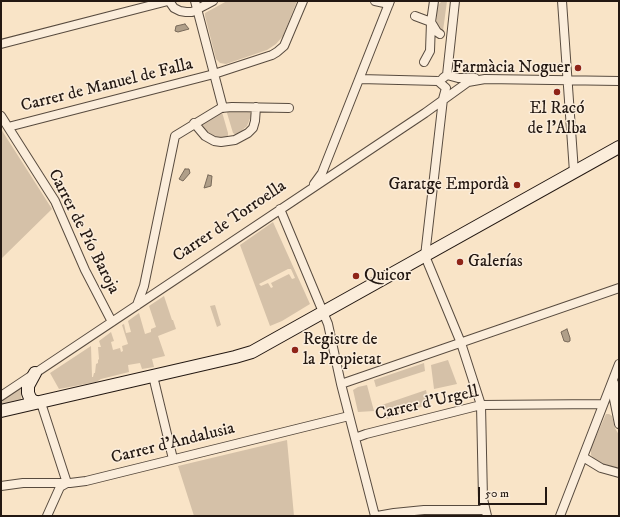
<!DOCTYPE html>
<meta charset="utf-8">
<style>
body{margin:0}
#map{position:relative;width:620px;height:517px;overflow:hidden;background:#f9e4c7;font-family:"IM FELL DW Pica",serif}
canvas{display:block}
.frame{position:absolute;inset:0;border:2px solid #231812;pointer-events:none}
.scale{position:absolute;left:478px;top:487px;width:69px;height:18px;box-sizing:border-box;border:2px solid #231812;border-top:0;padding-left:5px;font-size:12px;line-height:14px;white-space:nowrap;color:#231812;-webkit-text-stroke:3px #fbeddb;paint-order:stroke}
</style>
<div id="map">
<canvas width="620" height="517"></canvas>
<div class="frame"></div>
<div class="scale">50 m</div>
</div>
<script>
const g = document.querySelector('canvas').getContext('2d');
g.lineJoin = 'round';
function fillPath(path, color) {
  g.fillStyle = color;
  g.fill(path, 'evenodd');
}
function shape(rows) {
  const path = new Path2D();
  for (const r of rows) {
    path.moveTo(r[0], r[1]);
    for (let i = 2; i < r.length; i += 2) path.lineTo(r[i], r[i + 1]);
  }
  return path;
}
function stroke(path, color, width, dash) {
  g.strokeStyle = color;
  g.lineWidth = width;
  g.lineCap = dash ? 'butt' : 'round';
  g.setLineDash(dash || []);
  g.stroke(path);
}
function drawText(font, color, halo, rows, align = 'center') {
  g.font = font + ' "IM FELL DW Pica",serif';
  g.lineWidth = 3;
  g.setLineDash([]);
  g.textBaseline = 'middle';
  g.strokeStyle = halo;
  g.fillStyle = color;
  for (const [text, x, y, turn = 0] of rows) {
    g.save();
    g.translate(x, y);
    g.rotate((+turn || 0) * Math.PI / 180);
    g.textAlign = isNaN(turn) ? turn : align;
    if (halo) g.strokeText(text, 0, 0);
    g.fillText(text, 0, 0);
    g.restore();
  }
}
fillPath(shape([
 [227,1,297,1,283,36,276,44,267,50,226,64,220,63,216,59,205,16,205,13],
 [442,1,447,1,443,31,438,30,436,25,437,17,435,11,437,6],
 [228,110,249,111,251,113,251,116,247,126,239,133,236,135,233,133,227,113],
 [222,112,228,133,228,136,225,138,214,136,204,129,201,126,202,124],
 [1,129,52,209,1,259],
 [273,222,310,304,282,321,270,326,240,245],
 [288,269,291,269,295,278,292,279,289,274,271,283,273,287,271,288,268,283,261,286,259,284],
 [164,296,172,320,173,320,176,329,158,336,165,356,152,359,154,367,142,369,140,363,128,365,129,372,101,379,96,382,59,389,50,373,91,346,92,377,93,377,94,373,95,373,96,364,98,363,98,360,99,359,98,347,101,347,99,341,111,332,114,341,111,342,113,350,120,348,121,352,123,351,122,346,128,344,122,325,124,324,126,333,131,332,128,321,139,313,145,334,151,332,151,329,156,327,149,306],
 [215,305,221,325,217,327,210,306],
 [448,360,457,384,434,389,431,365],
 [424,363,425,371,376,387,374,380],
 [367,385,374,411,358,412,353,390,358,387],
 [20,387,22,387,21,400,1,406,1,401,13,393],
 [426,390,429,404,387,419,382,405],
 [606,414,609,414,612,416,615,428,619,435,619,468,603,464,595,460,591,455,591,448],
 [287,440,294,516,194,516,178,466],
 [418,514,476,514,478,516,399,516]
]), '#d5c1a8');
const water = shape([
 [185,24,189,29,178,32,175,31,176,26,185,24],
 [185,169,189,169,190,173,183,181,179,179,185,169],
 [208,175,212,176,211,186,204,188,208,175],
 [567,329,570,338,570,341,568,342,564,341,561,332,567,329]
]);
fillPath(water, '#b09f89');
stroke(water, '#786959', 1);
const street = shape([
 [169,1,174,8,180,11,186,12,192,12,213,1],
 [195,1,223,108],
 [375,1,389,4],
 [562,1,574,172],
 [415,16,431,22,437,32,440,34],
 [1,44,168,1],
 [424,62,430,51,431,22,434,1],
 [447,75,455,1],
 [443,78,447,75,458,78,475,78],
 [360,79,438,81],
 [438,81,446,88,443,99,425,256,461,343,481,405,483,499,487,516],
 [1,116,55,201,85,270,112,322],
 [194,123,205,136,214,141,221,142,235,140,248,133,253,128,255,121,256,107],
 [8,127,214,74,272,55,277,52,284,46,303,1],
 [314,184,322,173,390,1],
 [280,209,328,324,341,384,375,516],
 [137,305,144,286,175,136,221,108,232,107,289,108],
 [153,376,173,459],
 [614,383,614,399,619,424],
 [341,384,619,288],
 [1,396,425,113,468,82,485,79,619,81],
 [41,403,67,483,60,487,47,516],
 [355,438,366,434,481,405,603,404],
 [583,457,601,468,619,473],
 [1,486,23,483,70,483,86,481,349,416],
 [377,516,394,513,424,510,485,510],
 [560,516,619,364]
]);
const secondary = shape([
 [35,373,28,386,28,393,30,398,33,401,41,403],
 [1,411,235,357,252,352,619,147]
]);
stroke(street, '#584b3f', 10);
stroke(secondary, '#231812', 14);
stroke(street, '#fbeddb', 8);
stroke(secondary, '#fbeddb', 12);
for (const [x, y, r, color] of [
 [578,68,4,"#8f2418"],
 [557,92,4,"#8f2418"],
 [517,185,4,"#8f2418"],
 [460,262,4,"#8f2418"],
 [356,276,4,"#8f2418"],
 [295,350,4,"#8f2418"]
]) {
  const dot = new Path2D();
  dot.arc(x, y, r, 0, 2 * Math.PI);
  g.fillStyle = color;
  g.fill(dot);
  stroke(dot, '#fbeddb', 1.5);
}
drawText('17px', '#231812', '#fbeddb', [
 ["Farmàcia Noguer",570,68,"right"],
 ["El Racó",557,109,"center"],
 ["de l'Alba",557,129,"center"],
 ["Garatge Empordà",509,185,"right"],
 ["Galerías",468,262],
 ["Quicor",364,276],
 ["Registre de",303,340],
 ["la Propietat",303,360]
], 'left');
drawText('17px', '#231812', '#fbeddb', [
 ["Carrer de Manuel de Falla",107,86,-14],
 ["Carrer de Torroella",230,222,-34],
 ["Carrer de Pío Baroja",83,232,63],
 ["Carrer d'Urgell",427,404,-13],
 ["Carrer d'Andalusia",173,444,-14]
]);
</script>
